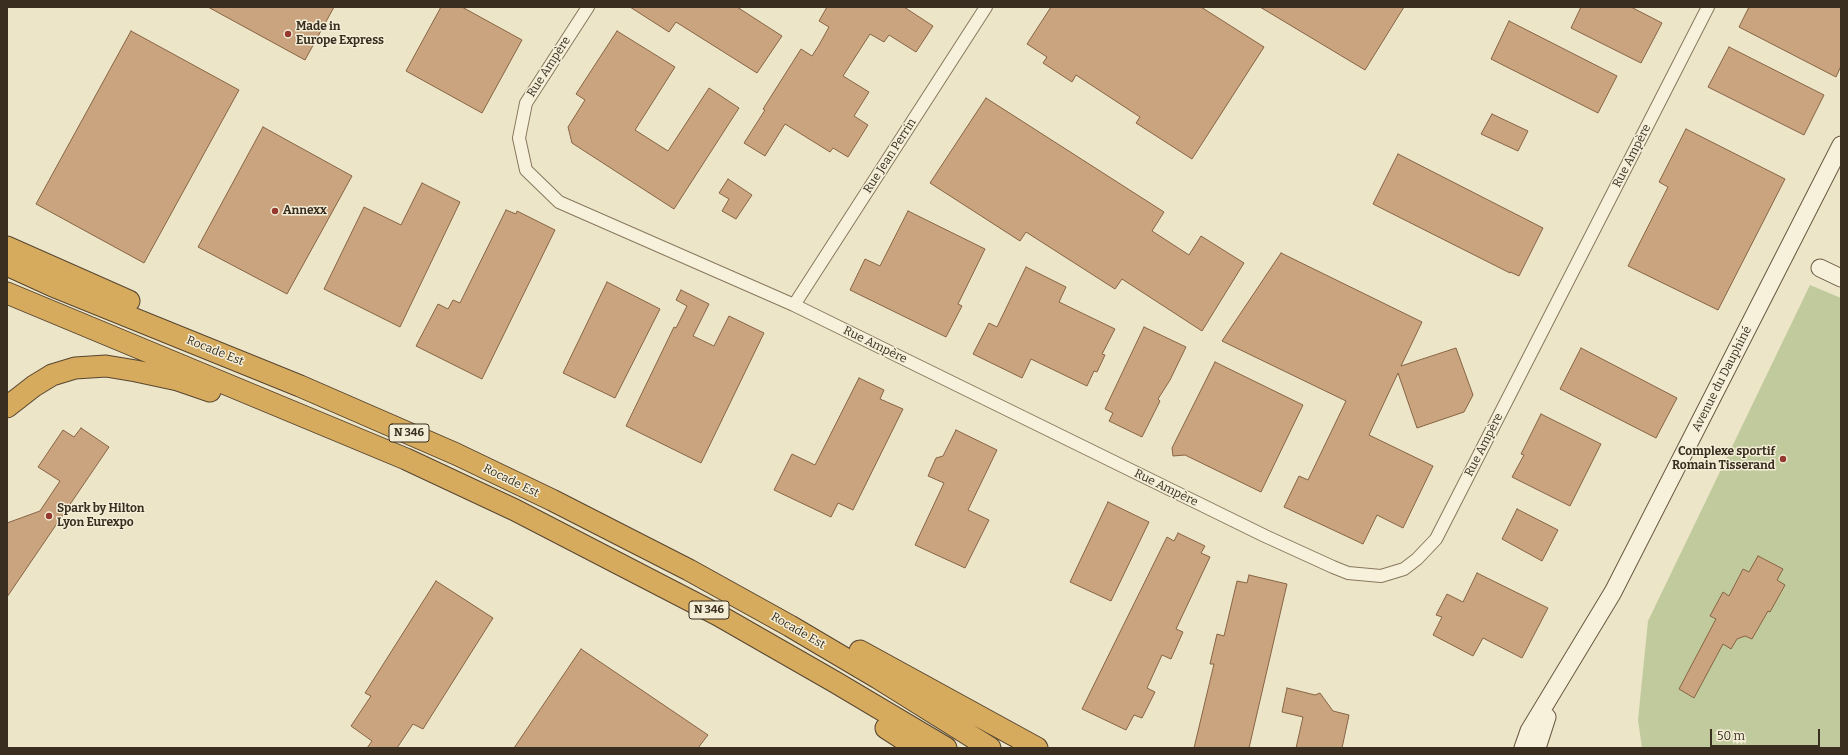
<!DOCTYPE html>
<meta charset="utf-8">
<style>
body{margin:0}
#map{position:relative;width:1848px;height:755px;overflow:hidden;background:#ede5c8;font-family:Bitter,serif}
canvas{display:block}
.frame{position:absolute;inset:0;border:8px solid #392e20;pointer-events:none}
.scale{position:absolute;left:1710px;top:729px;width:110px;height:18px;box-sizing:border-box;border:2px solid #392e20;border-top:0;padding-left:5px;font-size:12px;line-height:14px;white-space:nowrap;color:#392e20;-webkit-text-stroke:3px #f4eed7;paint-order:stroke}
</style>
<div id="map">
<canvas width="1848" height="755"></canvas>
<div class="frame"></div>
<div class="scale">50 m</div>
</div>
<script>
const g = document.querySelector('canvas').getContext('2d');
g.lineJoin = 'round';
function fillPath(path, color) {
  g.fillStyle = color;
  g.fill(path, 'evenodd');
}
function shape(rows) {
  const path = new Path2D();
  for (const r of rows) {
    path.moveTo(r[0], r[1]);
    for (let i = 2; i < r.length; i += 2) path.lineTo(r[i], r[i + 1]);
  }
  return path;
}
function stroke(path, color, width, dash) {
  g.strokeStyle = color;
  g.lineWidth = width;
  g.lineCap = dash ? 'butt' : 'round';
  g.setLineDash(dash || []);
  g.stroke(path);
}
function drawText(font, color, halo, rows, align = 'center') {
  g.font = font + ' Bitter,serif';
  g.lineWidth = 3;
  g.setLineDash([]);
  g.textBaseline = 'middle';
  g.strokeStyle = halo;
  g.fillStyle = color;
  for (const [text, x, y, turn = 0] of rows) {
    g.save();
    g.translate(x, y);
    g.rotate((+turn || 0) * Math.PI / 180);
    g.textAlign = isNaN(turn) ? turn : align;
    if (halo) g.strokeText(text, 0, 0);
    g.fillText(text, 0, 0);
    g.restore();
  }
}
fillPath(shape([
 [1810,285,1841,298,1841,748,1642,748,1638,720,1648,621]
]), '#c1ca9c');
const building = shape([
 [208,7,334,7,305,60,208,7],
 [441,7,462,7,522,40,482,113,406,71,441,7],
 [630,7,737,7,782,36,757,73,676,22,669,32,630,7],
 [827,7,904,7,933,26,916,52,889,35,884,42,870,34,843,76,869,92,854,116,868,125,848,157,833,148,830,152,785,124,765,156,744,143,765,110,763,109,801,49,812,56,819,45,829,27,819,21,827,7],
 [1051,7,1201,7,1264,47,1192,159,1136,123,1140,117,1076,75,1072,82,1043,63,1047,57,1027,44,1051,7],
 [1260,7,1404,7,1365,70,1260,7],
 [1581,7,1631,7,1662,23,1641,63,1571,28,1581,7],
 [1749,7,1841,7,1841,66,1836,77,1739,27,1749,7],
 [1509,21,1617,76,1598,113,1491,59,1509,21],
 [131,31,239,90,144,263,36,204,131,31],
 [617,31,675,67,635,130,668,151,709,88,739,108,674,209,572,143,568,127,585,100,576,94,617,31],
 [1729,47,1824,95,1804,135,1708,87,1729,47],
 [986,98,1164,212,1152,231,1189,255,1201,236,1244,263,1202,331,1122,279,1115,289,1026,232,1020,241,930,183,986,98],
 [1492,114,1528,131,1518,151,1481,134,1492,114],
 [263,127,352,176,287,294,198,247,263,127],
 [1686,129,1785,179,1718,310,1628,266,1668,187,1659,182,1686,129],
 [1398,154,1543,228,1519,276,1510,272,1510,273,1373,204,1398,154],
 [728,179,752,195,736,219,722,211,729,199,719,193,728,179],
 [422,183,460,202,400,327,324,289,364,207,401,225,422,183],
 [506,210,516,214,517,211,555,230,482,379,416,346,438,304,448,309,453,300,460,303,506,210],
 [908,211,985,249,958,304,962,306,946,337,850,290,865,259,880,266,908,211],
 [1281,253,1422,322,1401,366,1456,348,1473,395,1464,412,1417,428,1398,373,1369,435,1433,466,1403,528,1377,515,1363,544,1284,507,1299,476,1308,480,1346,401,1222,341,1281,253],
 [1026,267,1066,287,1059,302,1115,329,1102,354,1105,355,1097,372,1094,371,1087,386,1031,359,1022,378,973,354,989,323,997,327,1026,267],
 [607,282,660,309,615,398,563,373,607,282],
 [681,290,709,304,693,336,714,346,729,316,764,333,701,463,626,426,674,327,676,328,687,306,676,300,681,290],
 [1144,327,1186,347,1170,380,1158,399,1160,401,1142,437,1109,421,1113,413,1105,409,1144,327],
 [1581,348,1677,398,1656,438,1560,389,1581,348],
 [1215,362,1303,405,1261,492,1185,455,1173,456,1172,448,1215,362],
 [859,378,884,390,880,399,903,409,853,510,838,503,831,517,774,490,792,454,815,465,859,378],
 [1541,414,1601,444,1570,506,1512,477,1524,455,1521,454,1541,414],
 [81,428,109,447,7,597,7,523,40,511,60,481,38,467,63,430,74,437,81,428],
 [956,430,997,450,968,510,989,520,965,568,915,545,944,483,928,476,936,458,943,456,956,430],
 [1108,502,1149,522,1111,601,1070,582,1108,502],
 [1517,509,1558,530,1542,561,1502,539,1517,509],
 [1178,533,1205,546,1201,553,1210,557,1176,629,1183,632,1171,659,1162,655,1147,688,1155,692,1142,718,1134,715,1126,730,1082,709,1167,537,1174,541,1178,533],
 [1758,556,1783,569,1777,580,1785,585,1770,612,1768,611,1752,639,1745,636,1737,639,1731,649,1723,644,1694,698,1679,689,1716,619,1710,616,1723,592,1729,596,1743,569,1749,572,1758,556],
 [1477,573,1548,608,1522,658,1483,638,1473,656,1433,635,1442,617,1436,615,1447,594,1463,602,1477,573],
 [1249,575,1287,584,1249,748,1194,748,1214,664,1210,664,1217,634,1224,636,1237,581,1247,583,1249,575],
 [436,581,493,618,423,729,413,724,397,748,367,748,372,741,351,726,371,696,365,693,436,581],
 [581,649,708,735,698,748,514,748,581,649],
 [1287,688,1315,695,1320,693,1333,711,1349,715,1342,748,1296,748,1303,717,1282,712,1287,688]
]);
fillPath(building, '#c9a47f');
stroke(building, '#866444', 1);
const street = shape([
 [588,7,526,103,519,138,526,170,559,202,794,305,1265,536,1333,567,1348,573,1381,576,1404,569,1417,559,1436,539,1708,7],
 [794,305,986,7]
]);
const secondary = shape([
 [1820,268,1841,278],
 [1523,748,1529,731,1613,592,1841,145],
 [1537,748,1547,717]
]);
const highway = shape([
 [7,247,129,301],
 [7,265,53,286,300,386,456,454,552,500,689,570,790,626,878,678,990,748],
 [7,293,406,459,515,510,718,615,835,682,946,748],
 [7,407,34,386,52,375,75,368,106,366,136,371,178,380,210,391],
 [860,651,1037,748],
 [886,728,917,748]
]);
stroke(street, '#88775d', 14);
stroke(secondary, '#6a5841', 19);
stroke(highway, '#564531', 23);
stroke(street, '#f7f1db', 12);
stroke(secondary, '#f7f1db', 17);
stroke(highway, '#d7ab5d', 21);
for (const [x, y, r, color] of [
 [288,34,4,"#943830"],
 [275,211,4,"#943830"],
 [1783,459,4,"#943830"],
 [49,516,4,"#943830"]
]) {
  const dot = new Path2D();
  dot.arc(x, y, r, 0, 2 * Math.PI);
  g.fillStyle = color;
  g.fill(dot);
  stroke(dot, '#f4eed7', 1.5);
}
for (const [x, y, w] of [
 [409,433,40],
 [709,610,40]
]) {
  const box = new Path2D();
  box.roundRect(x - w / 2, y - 9, w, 18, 3);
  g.fillStyle = '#f4eed7';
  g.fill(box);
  stroke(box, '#392e20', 1);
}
drawText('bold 11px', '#392e20', null, [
 ["N 346",409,433],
 ["N 346",709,610]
]);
drawText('bold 12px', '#392e20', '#f4eed7', [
 ["Made in",296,27],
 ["Europe Express",296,41],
 ["Annexx",283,211],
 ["Complexe sportif",1775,452,"right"],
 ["Romain Tisserand",1775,466,"right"],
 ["Spark by Hilton",57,509],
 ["Lyon Eurexpo",57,523]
], 'left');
drawText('12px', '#392e20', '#f4eed7', [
 ["Rue Ampère",549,67,-57],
 ["Rue Jean Perrin",890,156,-57],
 ["Rue Ampère",1632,156,-63],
 ["Rue Ampère",875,345,26],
 ["Rocade Est",215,351,22],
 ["Avenue du Dauphiné",1722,379,-63],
 ["Rue Ampère",1484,445,-63],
 ["Rocade Est",511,481,26],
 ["Rue Ampère",1166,488,26],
 ["Rocade Est",798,631,30]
]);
</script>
